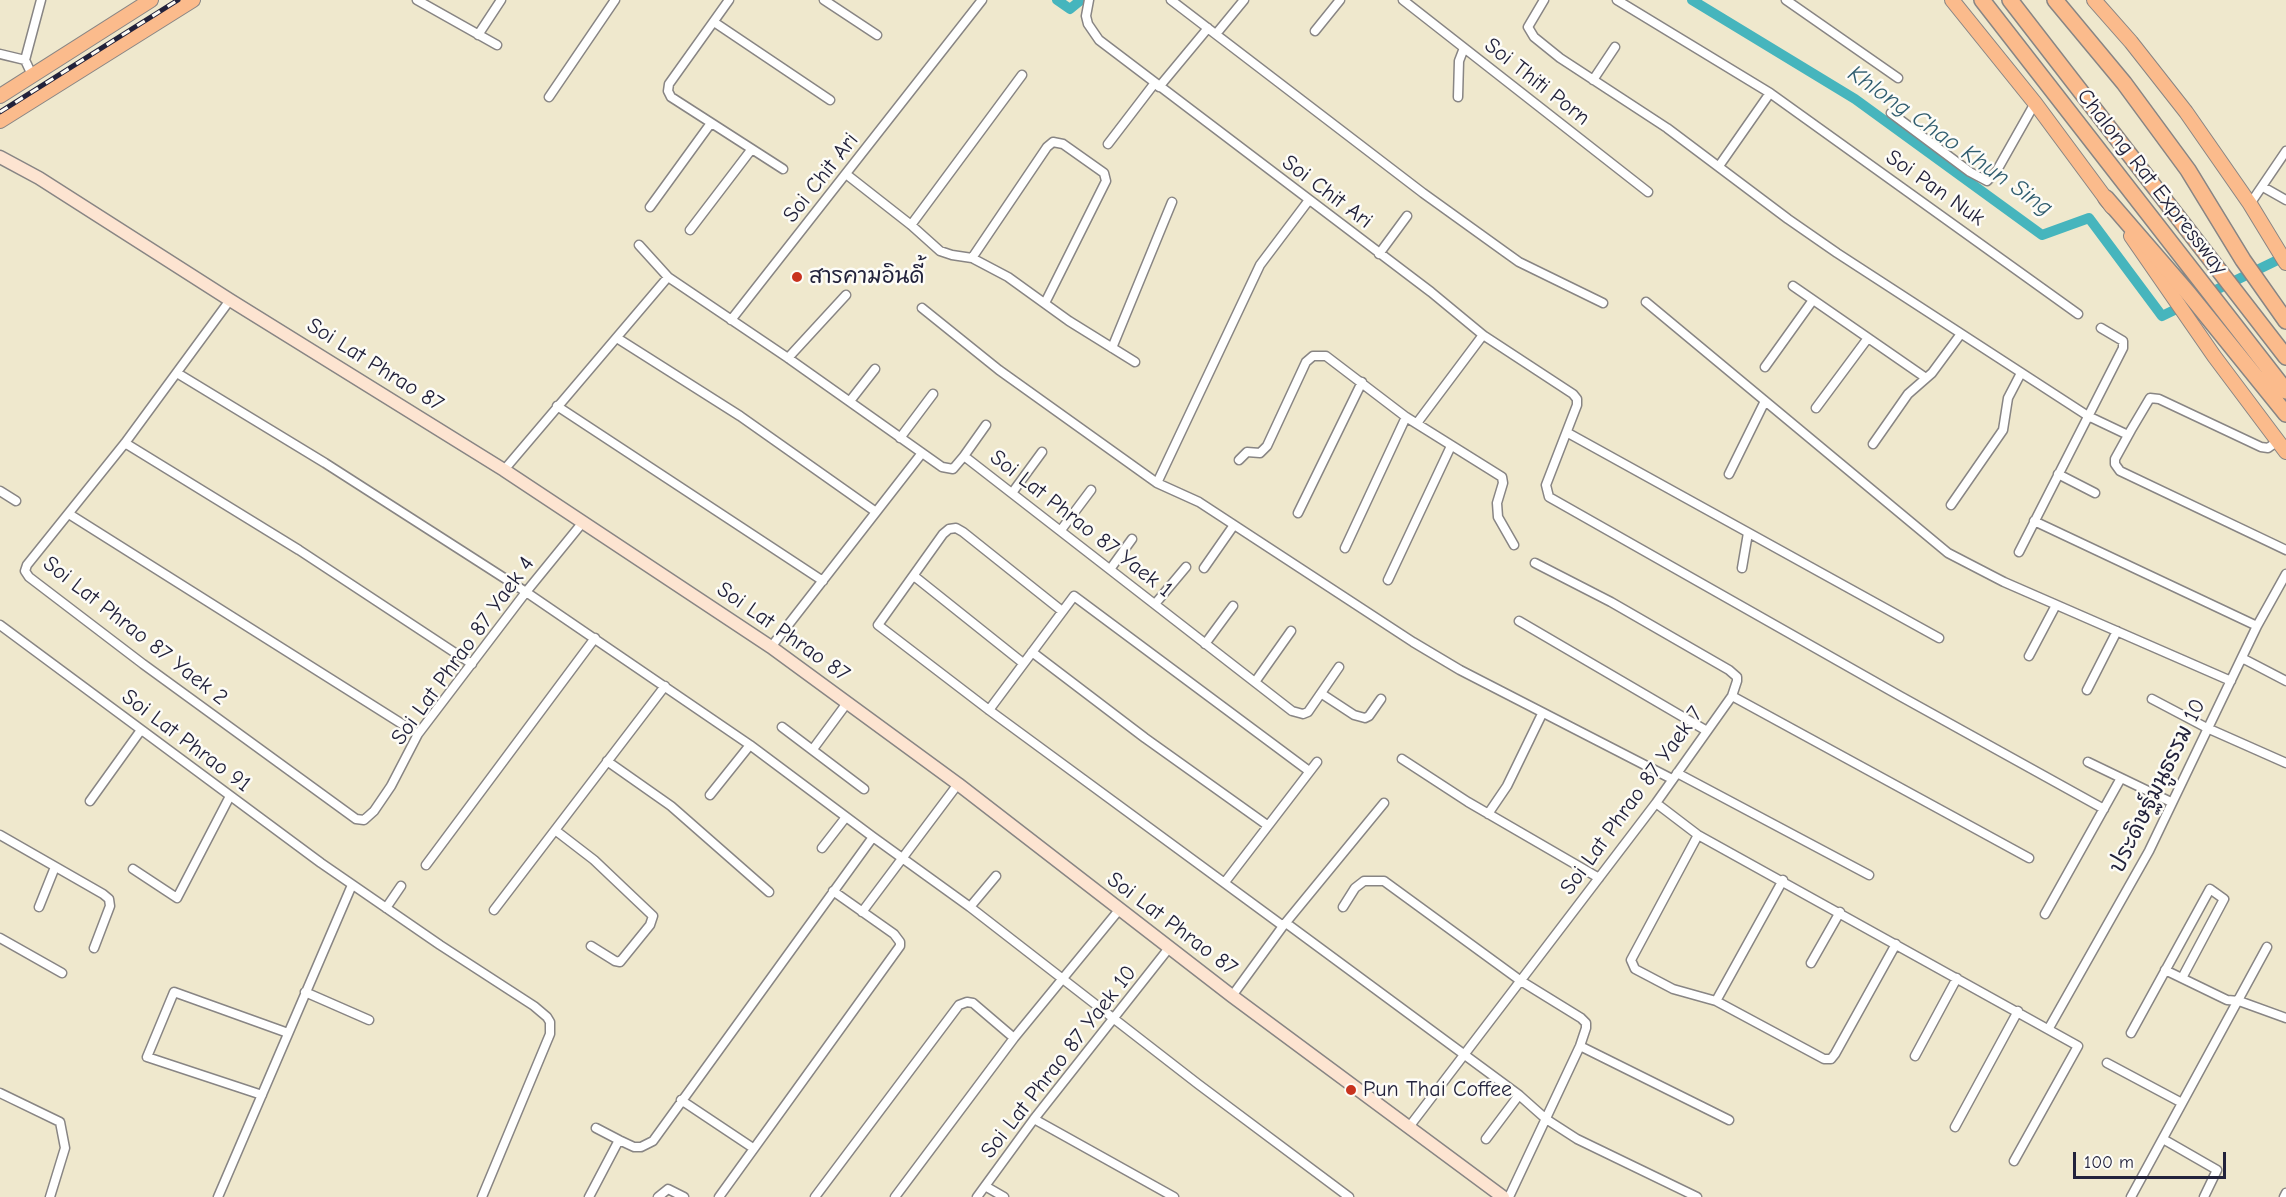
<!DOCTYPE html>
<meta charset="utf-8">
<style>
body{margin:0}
#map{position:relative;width:2286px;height:1197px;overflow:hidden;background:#efe8cd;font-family:"Comic Neue",sans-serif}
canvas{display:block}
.scale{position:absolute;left:2073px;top:1152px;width:153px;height:27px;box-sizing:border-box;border:3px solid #22223b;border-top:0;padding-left:8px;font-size:18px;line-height:21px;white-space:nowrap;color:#22223b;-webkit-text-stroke:4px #fdfcf7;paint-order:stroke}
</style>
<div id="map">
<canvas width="2286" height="1197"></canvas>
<div class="scale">100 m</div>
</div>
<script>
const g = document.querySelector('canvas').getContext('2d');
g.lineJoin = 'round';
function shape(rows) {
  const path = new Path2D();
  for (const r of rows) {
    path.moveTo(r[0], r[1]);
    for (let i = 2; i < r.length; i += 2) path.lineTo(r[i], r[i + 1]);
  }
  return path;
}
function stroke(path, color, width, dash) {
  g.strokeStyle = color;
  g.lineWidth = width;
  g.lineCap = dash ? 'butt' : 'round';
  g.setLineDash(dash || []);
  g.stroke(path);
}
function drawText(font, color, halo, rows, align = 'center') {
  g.font = font + ' "Comic Neue","Playpen Sans Thai",sans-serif';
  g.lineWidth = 5;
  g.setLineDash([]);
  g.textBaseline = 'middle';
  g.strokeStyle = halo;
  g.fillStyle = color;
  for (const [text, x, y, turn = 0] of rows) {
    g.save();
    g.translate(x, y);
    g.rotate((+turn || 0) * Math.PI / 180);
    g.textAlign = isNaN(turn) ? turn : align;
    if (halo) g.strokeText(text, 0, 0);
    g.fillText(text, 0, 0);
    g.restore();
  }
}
stroke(shape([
 [1057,0,1070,9,1081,0],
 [1692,0,1855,99,2042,235,2089,218,2162,316,2286,256]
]), '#46b5bd', 10);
const street = shape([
 [417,0,497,45],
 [729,0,669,84,668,91,671,97,783,169],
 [824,0,877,35],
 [1089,0,1086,16,1088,24,1099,40,1431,292,1483,335,1573,394,1577,399,1577,405,1546,485,1549,497,1900,696,2104,809],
 [1171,0,1423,193,1505,252,1519,262,1603,303],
 [1403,0,1648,192],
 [1544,0,1528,27,1534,37,1560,58,1667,128,1788,219,1837,253,2088,416,2128,435],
 [1617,0,1770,93,2078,314],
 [1786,0,1898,78],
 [714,22,830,100],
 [1315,31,1340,0],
 [1216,34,1244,0],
 [478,35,501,0],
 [0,54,25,60],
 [32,75,25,60,41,0],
 [1593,80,1615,47],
 [1159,87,1208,28],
 [549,97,615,0],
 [1458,97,1459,61,1464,48],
 [1891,113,1970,172,1987,181,1996,172,2035,103],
 [1108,144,1154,84],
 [1719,166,1770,93],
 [846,174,911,225,940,251,952,255,972,258,1008,277,1069,321,1135,362],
 [2263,187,2286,200],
 [2250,204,2286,151],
 [650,207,711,123],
 [911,225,1022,75],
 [690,230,751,150],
 [639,245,668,277,788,358,942,467,953,469,964,456,1292,711,1303,714,1308,712,1339,667],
 [1379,254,1407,216],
 [972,258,1047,147,1053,142,1063,144,1104,173,1106,181,1045,303],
 [1793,286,1926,378],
 [230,300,125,443,27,565,25,571,29,577,143,664,356,819,364,820,374,811,391,786,418,734,526,592,583,522],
 [1646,302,1948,553,2004,582,2231,681],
 [922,308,999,370,1157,483,1199,502,1413,642,1460,670,1672,779],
 [731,320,982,0],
 [617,338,740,416,876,512],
 [1112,348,1172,202],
 [788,358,846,295],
 [1765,367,1813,300],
 [177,373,325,463,526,592,750,745,873,837,970,907,1198,1084,1349,1197],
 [850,401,875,369],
 [557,406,823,581],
 [1816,408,1868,338],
 [1417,423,1483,335],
 [1568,433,1939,638],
 [900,438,933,394],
 [2278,441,2268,448,2261,447,2159,399,2150,398,2131,430,2115,459,2115,464,2120,471,2286,550],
 [125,443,299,550,472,664],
 [1873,444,1908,394,1932,373,1960,335],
 [964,456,986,425],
 [1239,460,1247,452,1260,453,1267,446,1306,362,1313,356,1326,356,1406,417,1502,477,1503,483,1497,503,1498,517,1514,545],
 [504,470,668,277],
 [1729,474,1765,401],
 [2058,474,2095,493],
 [1157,483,1260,265,1309,200],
 [0,491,16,501],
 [1012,493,1042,452],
 [1951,505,2003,430,2008,398,2021,373],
 [1298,513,1362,382],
 [69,514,418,734],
 [2034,521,2257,626],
 [1061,530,1091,490],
 [1345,548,1406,417],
 [2019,552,2123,348,2123,341,2101,328],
 [1111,568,1132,539],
 [1204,568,1234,525],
 [1742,568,1748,533],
 [914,576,1023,663],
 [1388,580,1451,446],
 [1155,604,1186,567],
 [1062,611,963,532,956,528,949,529,943,534,878,625,989,710,1283,926],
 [1519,621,1707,731],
 [0,625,321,863,440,945,534,1006,547,1017,550,1022,550,1034,482,1197],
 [1205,644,1233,606],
 [771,647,922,453],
 [1032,652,1145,738,1267,825],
 [2029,656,2056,605],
 [2242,658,2286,681],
 [1255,682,1291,631],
 [2087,690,2117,631],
 [1322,694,1354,715,1365,718,1369,716,1381,699],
 [1732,696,2029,858],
 [2152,699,2207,728,2286,763],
 [989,710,1074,596,1309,771],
 [782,727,864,789],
 [813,749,847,703],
 [1402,759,1468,802,1599,878],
 [607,761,671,806,769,892],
 [2088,762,2171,802],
 [1677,773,1869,875],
 [710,795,750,745],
 [90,801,141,730],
 [1656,803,1698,835,2078,1046,2014,1161],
 [1488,814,1507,786,1542,714],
 [555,830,594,860,653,916,650,925,620,962,615,961,591,946],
 [0,835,103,894,109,899,110,906,94,948],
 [1698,835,1631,960,1635,969,1673,989,1716,1001,1824,1059,1831,1059,1835,1054,1896,944],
 [822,848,846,817],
 [426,865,595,638],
 [133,869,177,898,230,796],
 [1225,882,1317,762],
 [39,907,55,867],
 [970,907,996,876],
 [1343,907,1355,888,1364,881,1384,881,1521,981,1581,1018,1586,1023,1586,1028,1580,1046,1509,1197],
 [386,908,401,886],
 [494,910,665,686],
 [862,912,958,784],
 [2045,914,2121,778],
 [1286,923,1519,1095,1546,1119,1577,1139,1697,1197],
 [0,938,62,973],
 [1811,963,1840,912],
 [2165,970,2227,1000,2239,1001,2286,1018],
 [305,992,369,1020],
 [1232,996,1283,926,1384,803],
 [1716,1001,1783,880],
 [2049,1028,2149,851,2257,626,2286,574],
 [2131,1033,2210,889,2224,899,2182,978],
 [1580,1046,1729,1120],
 [1915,1056,1957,978],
 [2107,1063,2182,1103],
 [0,1093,60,1122,65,1148,50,1197],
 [262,1095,147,1057,174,992,288,1033],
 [681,1100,753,1148],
 [1034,1119,1174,1197],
 [1409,1127,1656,803,1732,696,1737,681,1737,677,1729,670,1611,602,1535,563],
 [1955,1127,2018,1011],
 [596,1128,619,1140],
 [1486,1139,1519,1095],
 [2163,1139,2217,1170,2204,1197],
 [985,1186,1004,1197],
 [218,1197,352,885],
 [589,1197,619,1140,634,1147,641,1147,653,1141,873,837],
 [658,1197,668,1189,684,1197],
 [719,1197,900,946,900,942,894,934,833,891],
 [815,1197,959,1005,967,1002,973,1003,1014,1038],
 [895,1197,1014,1038,1119,910],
 [977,1197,1034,1119,1169,948],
 [2131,1197,2267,947],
 [2284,1197,2286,1193]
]);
const secondary = shape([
 [0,157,39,178,230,300,504,470,771,647,958,784,1232,996,1503,1197]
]);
const primary = shape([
 [1952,0,2035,103,2112,207],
 [2094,0,2131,42,2186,112,2250,204,2286,263],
 [0,96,151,0],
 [0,121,193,0],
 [2131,236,2214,356,2286,452]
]);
const highway = shape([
 [1982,0,2286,391],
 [2010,0,2286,357],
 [2055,0,2124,83,2188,170,2243,260,2286,321],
 [2106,198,2189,294,2286,414]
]);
stroke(street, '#888584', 11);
stroke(secondary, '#888584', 15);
stroke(primary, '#888584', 16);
stroke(highway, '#888584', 18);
stroke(street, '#fff', 8);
stroke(secondary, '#fde4d1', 12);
stroke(primary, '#fbbb8c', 14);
stroke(highway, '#fbbb8c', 15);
const rail = shape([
 [0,112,178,0]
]);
stroke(rail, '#22223b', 5);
stroke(rail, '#fdfcf7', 3, [9]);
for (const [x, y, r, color] of [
 [797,277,6,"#c8321e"],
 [1351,1090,6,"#c8321e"]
]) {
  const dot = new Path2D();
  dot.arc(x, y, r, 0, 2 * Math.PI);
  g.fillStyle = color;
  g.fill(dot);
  stroke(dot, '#fdfcf7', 2);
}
drawText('22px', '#22223b', '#fdfcf7', [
 ["Soi Thiti Porn",1537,82,38],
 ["Soi Chit Ari",821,178,-52],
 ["Chalong Rat Expressway",2152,182,52],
 ["Soi Pan Nuk",1935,188,35],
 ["Soi Chit Ari",1327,192,37],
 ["Soi Lat Phrao 87",375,365,32],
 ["Soi Lat Phrao 87 Yaek 1",1081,524,38],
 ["Soi Lat Phrao 87 Yaek 2",135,631,38],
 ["Soi Lat Phrao 87",783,632,35],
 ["Soi Lat Phrao 87 Yaek 4",463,651,-54],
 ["Soi Lat Phrao 91",186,741,37],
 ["ประดิษฐ์มนูธรรม 10",2158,786,-64],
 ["Soi Lat Phrao 87 Yaek 7",1632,801,-54],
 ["Soi Lat Phrao 87",1172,924,37],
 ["Soi Lat Phrao 87 Yaek 10",1059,1062,-52]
]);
drawText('22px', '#22223b', '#fdfcf7', [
 ["สารคามอินดี้",809,277],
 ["Pun Thai Coffee",1363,1090]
], 'left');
drawText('italic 24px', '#305d6f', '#fdfcf7', [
 ["Khlong Chao Khun Sing",1950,141,35]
]);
</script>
